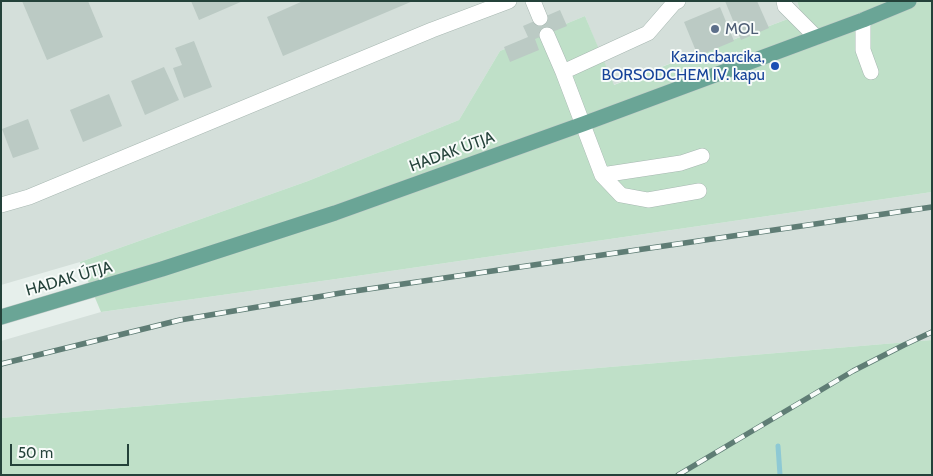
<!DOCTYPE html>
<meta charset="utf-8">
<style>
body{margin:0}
#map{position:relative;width:933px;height:476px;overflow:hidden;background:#e6efeb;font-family:Cabin,sans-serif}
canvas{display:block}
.frame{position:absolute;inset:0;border:2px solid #24423a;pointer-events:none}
.scale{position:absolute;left:10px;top:444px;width:119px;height:22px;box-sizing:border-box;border:2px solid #24423a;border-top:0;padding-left:6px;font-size:15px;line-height:18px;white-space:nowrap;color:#24423a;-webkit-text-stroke:4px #f7fbf9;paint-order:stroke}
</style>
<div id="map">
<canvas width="933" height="476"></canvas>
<div class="frame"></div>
<div class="scale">50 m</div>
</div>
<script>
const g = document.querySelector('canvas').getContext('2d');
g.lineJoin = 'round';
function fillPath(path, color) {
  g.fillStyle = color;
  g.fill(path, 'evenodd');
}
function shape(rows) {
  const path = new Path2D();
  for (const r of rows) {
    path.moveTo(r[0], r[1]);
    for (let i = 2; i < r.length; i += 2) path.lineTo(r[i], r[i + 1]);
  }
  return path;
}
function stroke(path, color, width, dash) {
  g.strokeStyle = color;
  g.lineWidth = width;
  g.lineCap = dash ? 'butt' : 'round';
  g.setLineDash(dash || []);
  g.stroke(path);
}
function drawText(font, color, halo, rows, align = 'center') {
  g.font = font + ' Cabin,sans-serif';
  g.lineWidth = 4;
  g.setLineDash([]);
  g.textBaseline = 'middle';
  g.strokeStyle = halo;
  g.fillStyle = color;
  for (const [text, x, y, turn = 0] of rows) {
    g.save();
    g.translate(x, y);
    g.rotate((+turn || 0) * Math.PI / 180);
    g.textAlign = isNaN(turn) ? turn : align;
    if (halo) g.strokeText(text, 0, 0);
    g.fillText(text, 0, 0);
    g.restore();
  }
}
fillPath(shape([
 [1,1,797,1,801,14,613,85,585,16,500,51,459,120,308,181,80,262,1,285],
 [932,192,932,340,1,418,1,341,101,312,336,279]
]), '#d4dfda');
fillPath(shape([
 [797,1,932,1,932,192,336,279,101,312,80,262,308,181,459,120,500,51,585,16,614,85,801,14],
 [932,340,932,475,1,475,1,418]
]), '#bfe0c8');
stroke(shape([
 [778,446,780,475]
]), '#8ec9d4', 5);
fillPath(shape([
 [22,1,88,1,103,37,47,60],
 [191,1,243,1,199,20],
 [303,1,413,1,283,56,267,17],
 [725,1,757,1,769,28,741,40],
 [720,7,734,41,698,56,684,22],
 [560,10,567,26,535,39,539,50,510,62,504,47,528,37,523,26],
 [194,41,212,87,184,98,173,68,182,65,175,48],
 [164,67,179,100,145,115,131,81],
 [109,94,122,126,83,142,70,110],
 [28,119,39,149,13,158,2,129]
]), '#bbcac4');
const minor = shape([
 [533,1,540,18],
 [784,1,785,6,816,37],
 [863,20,863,50,871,72],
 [547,35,563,72,602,175,621,195,648,200,699,191],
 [563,72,648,33,674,3,678,1],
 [602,175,681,163,702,156],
 [1,205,29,197,432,30,509,1]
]);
const major = shape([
 [1,317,162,269,335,213,583,124,863,20,909,1]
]);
stroke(minor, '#a8b8b2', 16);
stroke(major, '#c2cac8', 16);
stroke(minor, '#fff', 15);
stroke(major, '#6aa596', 15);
const rail = shape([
 [1,364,180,320,341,293,932,207],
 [678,475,853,371,904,345,932,332]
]);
stroke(rail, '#5f7d75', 5.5);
stroke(rail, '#f7fbf9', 4, [11]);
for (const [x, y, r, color] of [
 [715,29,5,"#5c6f8a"],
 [775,66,5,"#1a4fb4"]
]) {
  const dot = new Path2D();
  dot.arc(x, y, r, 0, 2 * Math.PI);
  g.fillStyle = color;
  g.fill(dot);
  stroke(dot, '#f7fbf9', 2);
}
drawText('16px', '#4e5e75', '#f7fbf9', [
 ["MOL",725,29]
], 'left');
drawText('16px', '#164399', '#f7fbf9', [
 ["Kazincbarcika,",765,57],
 ["BORSODCHEM IV. kapu",765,75]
], 'right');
drawText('16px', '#24423a', '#f7fbf9', [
 ["HADAK ÚTJA",452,152,-20],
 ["HADAK ÚTJA",69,279,-16]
]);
</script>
